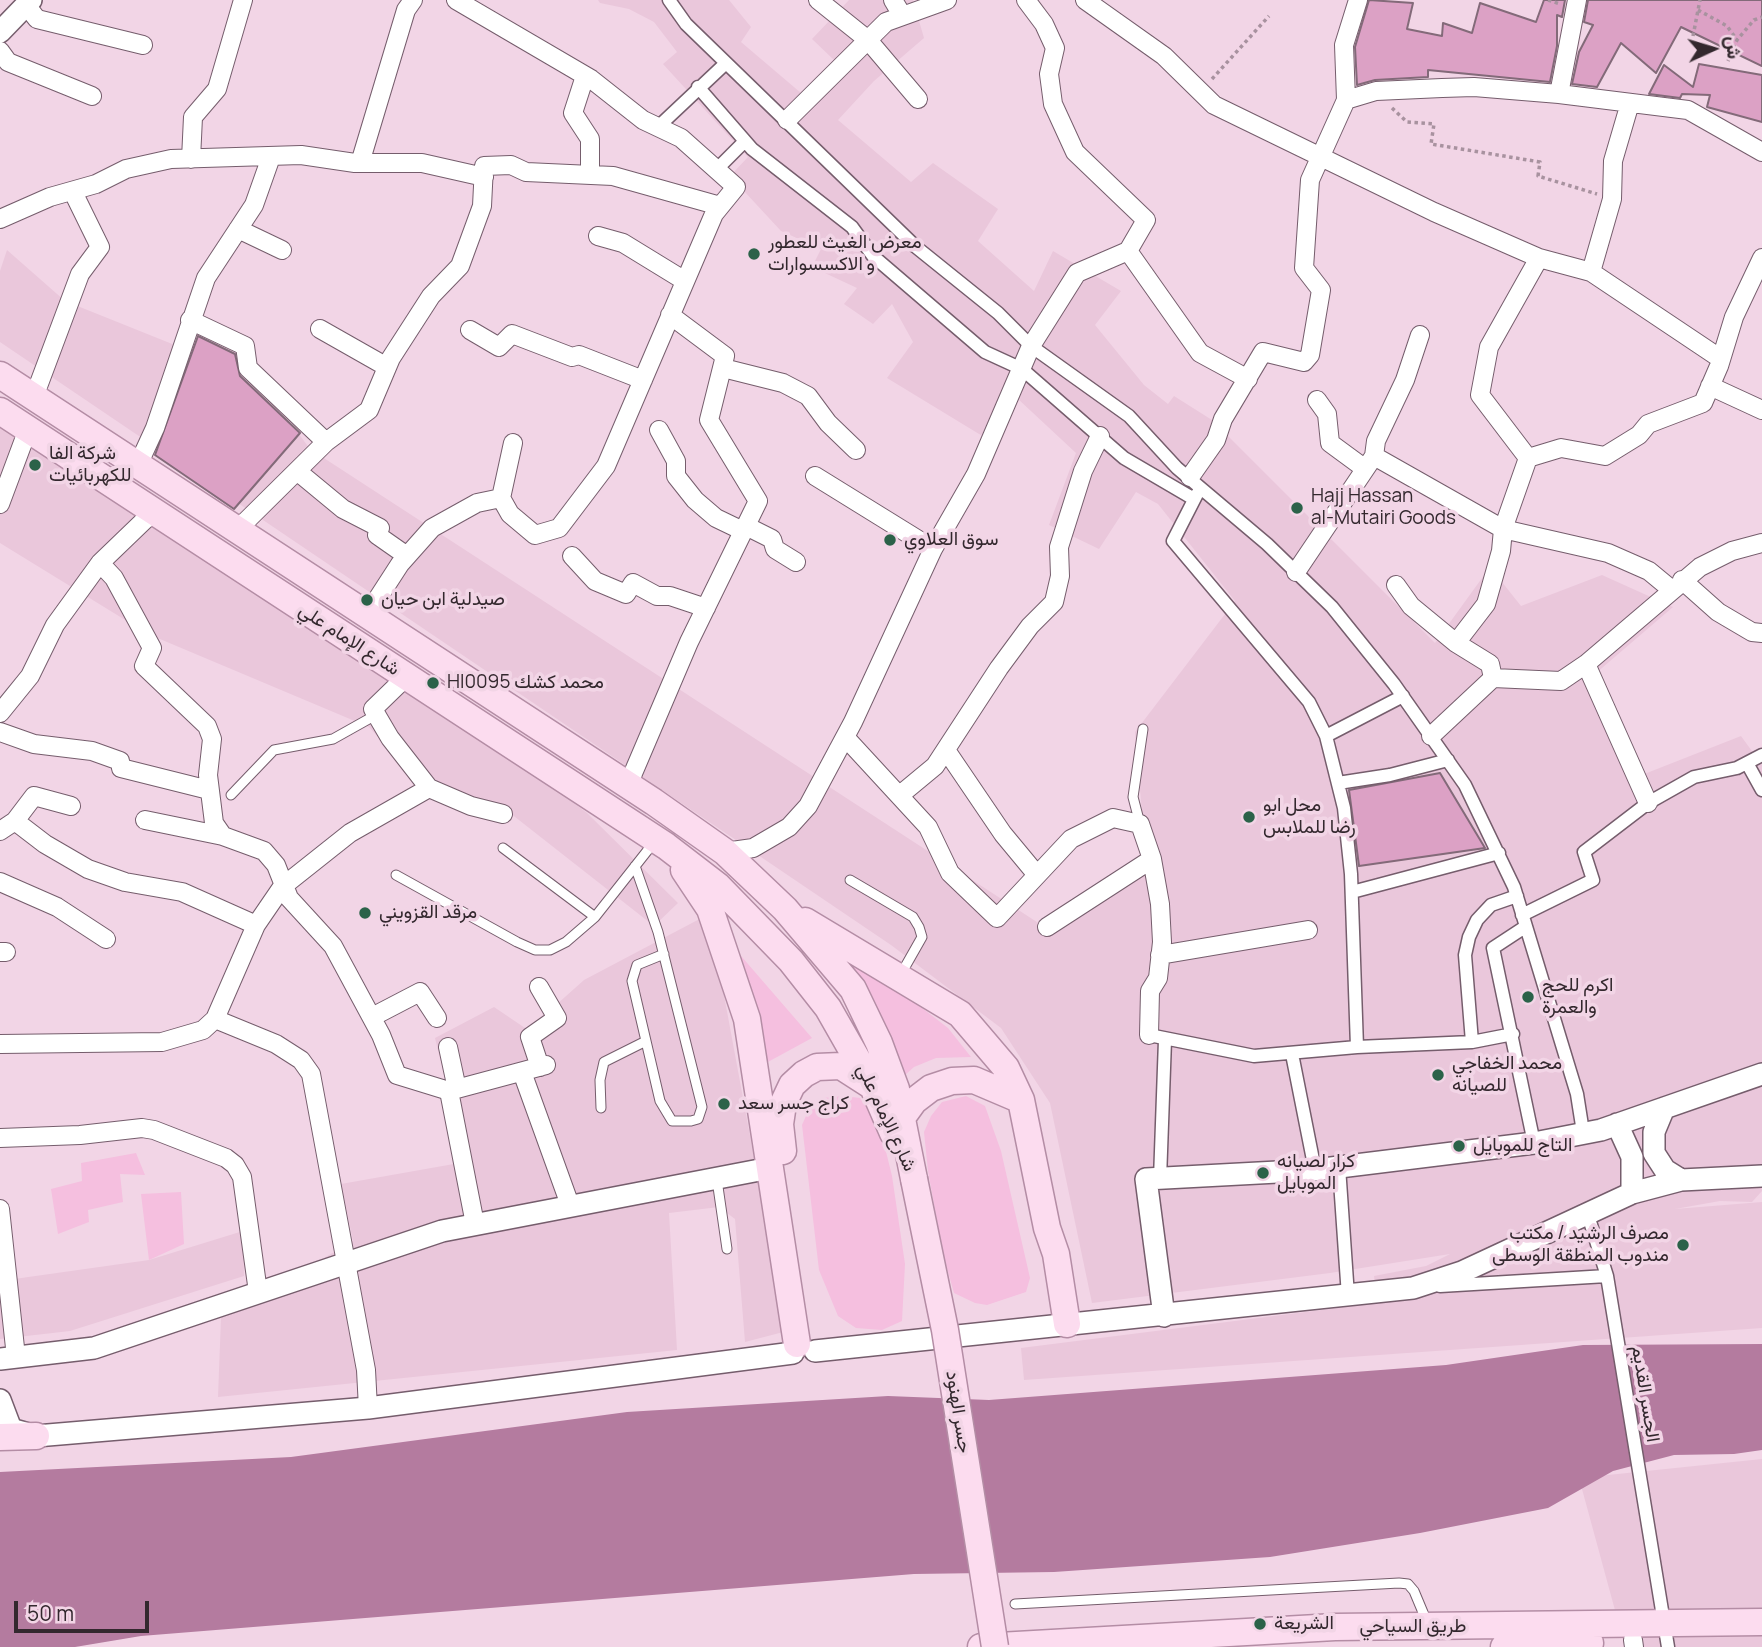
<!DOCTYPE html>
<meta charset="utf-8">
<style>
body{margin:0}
#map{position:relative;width:1762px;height:1647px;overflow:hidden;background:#f2d5e6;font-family:Manrope,Vazirmatn,sans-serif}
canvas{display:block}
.north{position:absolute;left:1678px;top:14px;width:70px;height:70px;-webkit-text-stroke:5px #f2d5e6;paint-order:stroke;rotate:86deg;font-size:19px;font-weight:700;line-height:28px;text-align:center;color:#33282e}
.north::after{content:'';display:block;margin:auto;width:24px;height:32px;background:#33282e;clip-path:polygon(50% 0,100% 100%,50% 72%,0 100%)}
.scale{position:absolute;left:14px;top:1601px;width:135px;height:32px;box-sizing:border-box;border:4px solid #33282e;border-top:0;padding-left:9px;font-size:21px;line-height:24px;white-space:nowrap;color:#33282e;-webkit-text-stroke:5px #f2d5e6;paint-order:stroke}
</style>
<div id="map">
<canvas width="1762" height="1647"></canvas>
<div class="north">ش</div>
<div class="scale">50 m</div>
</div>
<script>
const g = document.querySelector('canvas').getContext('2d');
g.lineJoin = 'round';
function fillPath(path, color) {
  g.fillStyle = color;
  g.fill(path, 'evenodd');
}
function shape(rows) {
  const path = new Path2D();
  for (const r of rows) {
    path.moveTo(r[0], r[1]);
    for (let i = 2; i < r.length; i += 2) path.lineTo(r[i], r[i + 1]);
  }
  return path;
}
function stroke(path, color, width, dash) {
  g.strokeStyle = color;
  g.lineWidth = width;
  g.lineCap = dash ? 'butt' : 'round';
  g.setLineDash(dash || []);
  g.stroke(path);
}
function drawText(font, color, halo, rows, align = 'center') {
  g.font = font + ' Manrope,Vazirmatn,sans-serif';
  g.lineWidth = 7;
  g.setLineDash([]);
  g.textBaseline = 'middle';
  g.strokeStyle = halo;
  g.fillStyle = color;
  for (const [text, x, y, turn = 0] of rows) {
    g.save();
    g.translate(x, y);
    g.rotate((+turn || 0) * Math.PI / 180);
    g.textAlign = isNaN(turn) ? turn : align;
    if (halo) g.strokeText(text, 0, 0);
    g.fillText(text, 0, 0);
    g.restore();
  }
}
fillPath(shape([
 [598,0,729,0,751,27,741,42,801,93,834,60,812,39,849,0,913,0,924,38,874,81,838,120,911,182,933,163,998,209,978,241,1034,291,1053,251,1121,291,1095,325,1144,385,1168,404,1174,396,1212,420,1435,643,1490,567,1521,606,1602,575,1673,607,1588,680,1629,780,1741,736,1762,765,1762,1191,1752,1202,1720,1201,1675,1209,1762,1202,1762,1328,1024,1380,1021,1348,1377,1303,1374,1276,1426,1266,1450,1254,1330,1273,1092,1303,1050,1103,1001,1028,891,945,0,342,0,271,7,250,65,301,257,378,310,449,1043,926,1146,859,1135,732,1235,601,1158,504,1136,492,1099,549,1049,525,1076,453,1003,385,984,437,887,378,913,342,892,304,873,324,844,304,857,288,812,267,821,249,781,231,730,176,748,157,663,64,677,52,654,22,629,9,600,3],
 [0,417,461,714,587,813,678,903,654,926,510,813,424,788,369,727,148,634,0,543],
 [709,914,758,1179,791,1330,745,1342,735,1219,719,1207,669,1213,677,1350,218,1397,221,1318,353,1241,341,1184,465,1162,435,1038,494,1007,528,1030,584,980],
 [243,1231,244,1276,70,1331,0,1339,0,1281,149,1260],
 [1762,1459,1762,1647,1625,1647,1579,1478]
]), '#eac7db');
fillPath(shape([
 [735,949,812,1038,766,1063],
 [839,953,900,991,948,1028,971,1057,936,1058,914,1067,904,1076],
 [844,1096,860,1098,879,1123,892,1176,905,1264,902,1321,882,1330,856,1328,838,1316,819,1270,802,1125,809,1109,823,1098],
 [966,1096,985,1106,1001,1151,1030,1278,1026,1292,987,1305,975,1303,954,1293,943,1254,928,1171,924,1132,931,1116,942,1102],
 [136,1153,145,1175,120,1174,123,1202,88,1210,89,1222,58,1234,51,1189,82,1181,81,1163],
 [181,1192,184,1244,149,1260,141,1194]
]), '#f5bfdf');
fillPath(shape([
 [1762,1344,1762,1450,1734,1454,1674,1455,1613,1471,1548,1508,1420,1533,1270,1557,1054,1572,914,1574,141,1636,75,1647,0,1647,0,1472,291,1457,627,1412,888,1396,989,1400,1446,1365,1583,1345]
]), '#b47b9f');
const building = shape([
 [1369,0,1413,3,1407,29,1442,36,1443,23,1472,33,1480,3,1536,22,1544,0,1565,0,1562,17,1557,15,1557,46,1550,82,1428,70,1428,77,1375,80,1357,85,1355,47,1369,0],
 [1588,0,1762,0,1762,66,1681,27,1656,73,1621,43,1597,87,1572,84,1579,52,1593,25,1584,22,1588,0],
 [1699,64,1762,75,1762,122,1707,107,1710,95,1682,94,1680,98,1649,94,1664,65,1693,87,1699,64],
 [198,336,235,354,240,376,300,433,234,509,155,455,198,336],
 [1440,773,1485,848,1359,866,1349,790,1440,773]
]);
fillPath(building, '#dca1c5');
stroke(building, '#836a79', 2);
const service = shape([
 [231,795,274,750,333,739,374,716],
 [1140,824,1133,797,1143,729],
 [503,848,595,917],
 [635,866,658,932,702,1107,698,1119,691,1121,672,1121,660,1101,632,981,637,965,664,954],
 [396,875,517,942,535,950,550,950,566,942,595,917,655,841],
 [850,880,913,917,919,927,922,937,901,974],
 [601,1108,600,1080,604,1062,646,1041],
 [717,1180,727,1249],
 [1015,1604,1399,1583,1408,1584,1414,1591,1427,1622]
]);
const pedestrian = shape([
 [669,0,686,24,916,247,998,313,1031,346,1129,416,1177,468,1267,544,1332,607,1394,684,1465,785,1514,887,1577,1094,1583,1132],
 [698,87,752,149,852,227,873,256,985,352,1022,369,1124,458,1194,499],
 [658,127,726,63],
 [716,170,745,141],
 [1197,494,1173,541,1309,702,1326,736,1344,808,1351,874,1357,1047],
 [1326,736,1403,696],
 [1747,763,1762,790],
 [1338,783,1390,775,1448,760],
 [1352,892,1499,853],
 [1522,915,1593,880,1584,852,1648,803,1694,777,1737,768,1762,755],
 [1525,927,1493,948,1534,1143],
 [1149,1035,1254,1056,1357,1047,1472,1042,1513,1034],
 [1472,1042,1465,955,1469,937,1477,920,1491,905,1517,896],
 [1292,1054,1315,1170],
 [1339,1167,1348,1296],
 [1160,1179,1165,1040],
 [1587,1212,1607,1276,1668,1647],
 [1440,1286,1607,1276]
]);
const minor = shape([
 [456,0,591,79,643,120,681,138,736,187,714,214,606,466,559,528,535,535,510,514,501,498,513,443],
 [818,0,868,40,918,99],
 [893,0,902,15],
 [1085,0,1164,56,1214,105,1434,212,1539,258,1591,272,1721,359],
 [26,5,37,19,143,45],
 [0,51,8,62,92,96],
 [585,76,573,113,590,139,590,175],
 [1559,94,1577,0],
 [1346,100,1344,45,1358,0],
 [787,120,886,22,947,0],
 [191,159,193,117,217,89,243,0],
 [360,163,406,10,413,0],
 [0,219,50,197,96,184,126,169,171,159,301,155,355,163,422,163,484,177],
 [238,229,282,250],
 [598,236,623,243,685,281],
 [1128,251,1200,353,1248,379],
 [1591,272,1612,199,1613,161,1630,103],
 [190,320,245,346,248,368,326,442],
 [320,329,387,367],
 [470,330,499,347,512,334,572,357,579,355,643,380],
 [723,368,783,383,808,396,828,423,856,450],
 [1710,386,1762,410],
 [34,397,80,274,100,247,73,192],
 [1317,400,1327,414,1330,443,1364,468],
 [659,430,676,461,676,476,695,500,716,518,743,531],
 [1374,456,1503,529,1608,553,1649,571,1672,590],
 [1528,458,1480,395,1489,347,1539,258],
 [138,465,155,428,206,278,254,205,271,157],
 [297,471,343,509,380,528,377,535,407,556],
 [815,476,933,549],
 [1190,477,1216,440,1223,419,1263,352,1304,362,1310,355,1321,290,1304,268,1310,180,1346,100,1376,91,1442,88,1474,87,1559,94,1688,110,1762,152],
 [0,504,28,429],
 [746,526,772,539,775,549,796,562],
 [237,530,326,442,369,410,391,358,431,296,460,266,482,206,484,166,511,165,526,172,613,176,720,206],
 [572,556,595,581,626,594,633,583,657,596,670,596,706,608],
 [100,563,114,578,152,648,144,666,207,726,212,739,208,775,214,823,223,836,264,851,276,865,289,898,333,946,381,1035,397,1075,449,1091,546,1065],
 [1296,572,1374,456,1376,441,1405,380,1420,335],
 [1682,580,1718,612,1752,632,1762,633],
 [1396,585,1411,606,1456,643,1490,664,1493,678],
 [367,615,400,564,432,528,477,503,501,498],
 [1456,643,1486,604,1501,551,1503,529,1528,458,1561,448,1605,456,1639,435,1648,424,1703,403,1719,366,1734,317,1762,258],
 [1586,664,1648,803],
 [406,677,373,709,390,738,429,788,471,806,503,814],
 [0,713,30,676,55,625,100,563,153,512],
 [0,732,34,744,92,751,120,761,121,768,209,790],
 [1431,736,1493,678,1561,681,1586,664,1700,567,1732,551,1762,543],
 [845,737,928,827,950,873,997,918,1071,839,1113,818,1140,824,1152,859,1160,904,1162,942,1158,978,1150,991,1149,1035],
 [946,750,1003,834,1037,875],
 [628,785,689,642,758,501,709,420,725,356,670,315],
 [900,795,935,766,999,668,1030,626,1054,602,1060,576,1059,547,1083,471,1100,436],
 [145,820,223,836],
 [15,821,34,796,71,806],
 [0,831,15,821,45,844,88,869,125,882,182,892,256,925],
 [725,852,753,848,789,827,808,806,853,722,933,549,976,474,1031,346,1077,273,1128,251,1146,220,1075,152,1053,104,1049,74,1055,48,1044,24,1026,0],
 [0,882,57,907,106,939],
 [1047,927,1152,859],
 [0,952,6,952],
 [1160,955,1308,930],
 [539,987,557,1018,530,1037,540,1067],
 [372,1017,420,992,437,1018],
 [215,1019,276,1044,301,1060,311,1074,366,1370,368,1408],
 [0,1044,162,1042,203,1030,215,1019,256,925,282,887,350,833,429,788],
 [448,1047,457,1089],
 [522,1072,570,1205],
 [449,1091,475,1224],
 [0,1138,80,1135,142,1128,154,1130,226,1158,235,1165,242,1177,258,1292],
 [0,1209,16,1357],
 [1633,1640,1634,1647]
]);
const tertiary = shape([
 [0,32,31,0],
 [1664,1108,1654,1132,1654,1153,1665,1170,1681,1180],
 [1617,1124,1632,1157,1632,1193],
 [1164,1316,1146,1179,1315,1170,1534,1143,1601,1130,1762,1074],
 [815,1351,1413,1288,1462,1272,1632,1193,1681,1180,1762,1176],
 [0,1359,94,1348,442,1231,770,1168],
 [0,1400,11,1429,36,1436,368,1408,793,1353]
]);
const primary = shape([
 [0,375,654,802,725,852,785,909,853,989,879,1043,896,1089,914,1179],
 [0,411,666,846,718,886,791,961,828,1008,873,1087,893,1133],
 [684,870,710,909,747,1019,797,1344],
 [805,921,960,1014,1006,1068,1021,1100,1047,1228,1056,1254,1067,1324],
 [901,1119,914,1101,931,1088,952,1081,974,1080,1021,1100],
 [783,1151,780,1124,783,1104,792,1085,804,1074,817,1067,841,1066,869,1084],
 [0,1437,36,1436],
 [981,1647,1335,1627,1762,1622],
 [1504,1647,1590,1643]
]);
stroke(service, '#755d6c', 11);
stroke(pedestrian, '#755d6c', 15);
stroke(minor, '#755d6c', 20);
stroke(tertiary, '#755d6c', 24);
stroke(primary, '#b48da5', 29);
stroke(shape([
 [1548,0,1560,4],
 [1698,10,1727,26,1737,40],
 [1693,36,1700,0],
 [1728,61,1737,40,1754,20,1762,17],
 [1212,79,1269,16],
 [1392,108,1407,122,1434,124,1431,144,1540,162,1538,176,1597,194]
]), '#a8929f', 3.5, [3.5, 3.5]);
stroke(service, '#fff', 9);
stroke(pedestrian, '#fff', 12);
stroke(minor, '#fff', 18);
stroke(tertiary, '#fff', 21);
stroke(primary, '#fcdcef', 26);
const primaryBridge = shape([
 [914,1179,945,1330,995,1647]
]);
stroke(primaryBridge, '#b48da5', 29, []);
stroke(primaryBridge, '#fcdcef', 26);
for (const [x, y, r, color] of [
 [754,254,7,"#2b6249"],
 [35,465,7,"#2b6249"],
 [1297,508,7,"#2b6249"],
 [890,540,7,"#2b6249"],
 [367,600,7,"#2b6249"],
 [433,683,7,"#2b6249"],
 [1249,817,7,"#2b6249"],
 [365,913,7,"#2b6249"],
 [1528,997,7,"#2b6249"],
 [1438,1075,7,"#2b6249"],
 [724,1104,7,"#2b6249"],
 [1459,1146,7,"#2b6249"],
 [1263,1173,7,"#2b6249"],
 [1683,1245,7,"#2b6249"],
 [1260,1624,7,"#2b6249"]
]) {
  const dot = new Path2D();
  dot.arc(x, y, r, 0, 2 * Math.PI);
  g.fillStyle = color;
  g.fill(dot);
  stroke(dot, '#f2d5e6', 2.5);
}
drawText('19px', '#33282e', '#f2d5e6', [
 ["معرض الغيث للعطور",768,243],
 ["و الاكسسوارات",768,265],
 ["شركة الفا",49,454],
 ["للكهربائيات",49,476],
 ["Hajj Hassan",1311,497],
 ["al-Mutairi Goods",1311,519],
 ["سوق العلاوي",904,540],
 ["صيدلية ابن حيان",381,600],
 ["Hl0095 محمد كشك",447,683],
 ["محل ابو",1263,806],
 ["رضا للملابس",1263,828],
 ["مرقد القزويني",379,913],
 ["اكرم للحج",1542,986],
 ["والعمرة",1542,1008],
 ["محمد الخفاجي",1452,1064],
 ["للصيانه",1452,1086],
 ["كراج جسر سعد",738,1104],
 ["التاج للموبايل",1473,1146],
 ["كرار لصيانه",1277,1162],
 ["الموبايل",1277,1184],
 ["مصرف الرشيد / مكتب",1669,1234,"right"],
 ["مندوب المنطقة الوسطى",1669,1256,"right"],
 ["الشريعة",1274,1624]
], 'left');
drawText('19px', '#33282e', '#f2d5e6', [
 ["شارع الإمام علي",349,640,33],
 ["شارع الإمام علي",886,1118,65],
 ["الجسر القديم",1645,1394,81],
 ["جسر الهنود",958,1412,81],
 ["طريق السياحي",1413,1627]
]);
</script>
